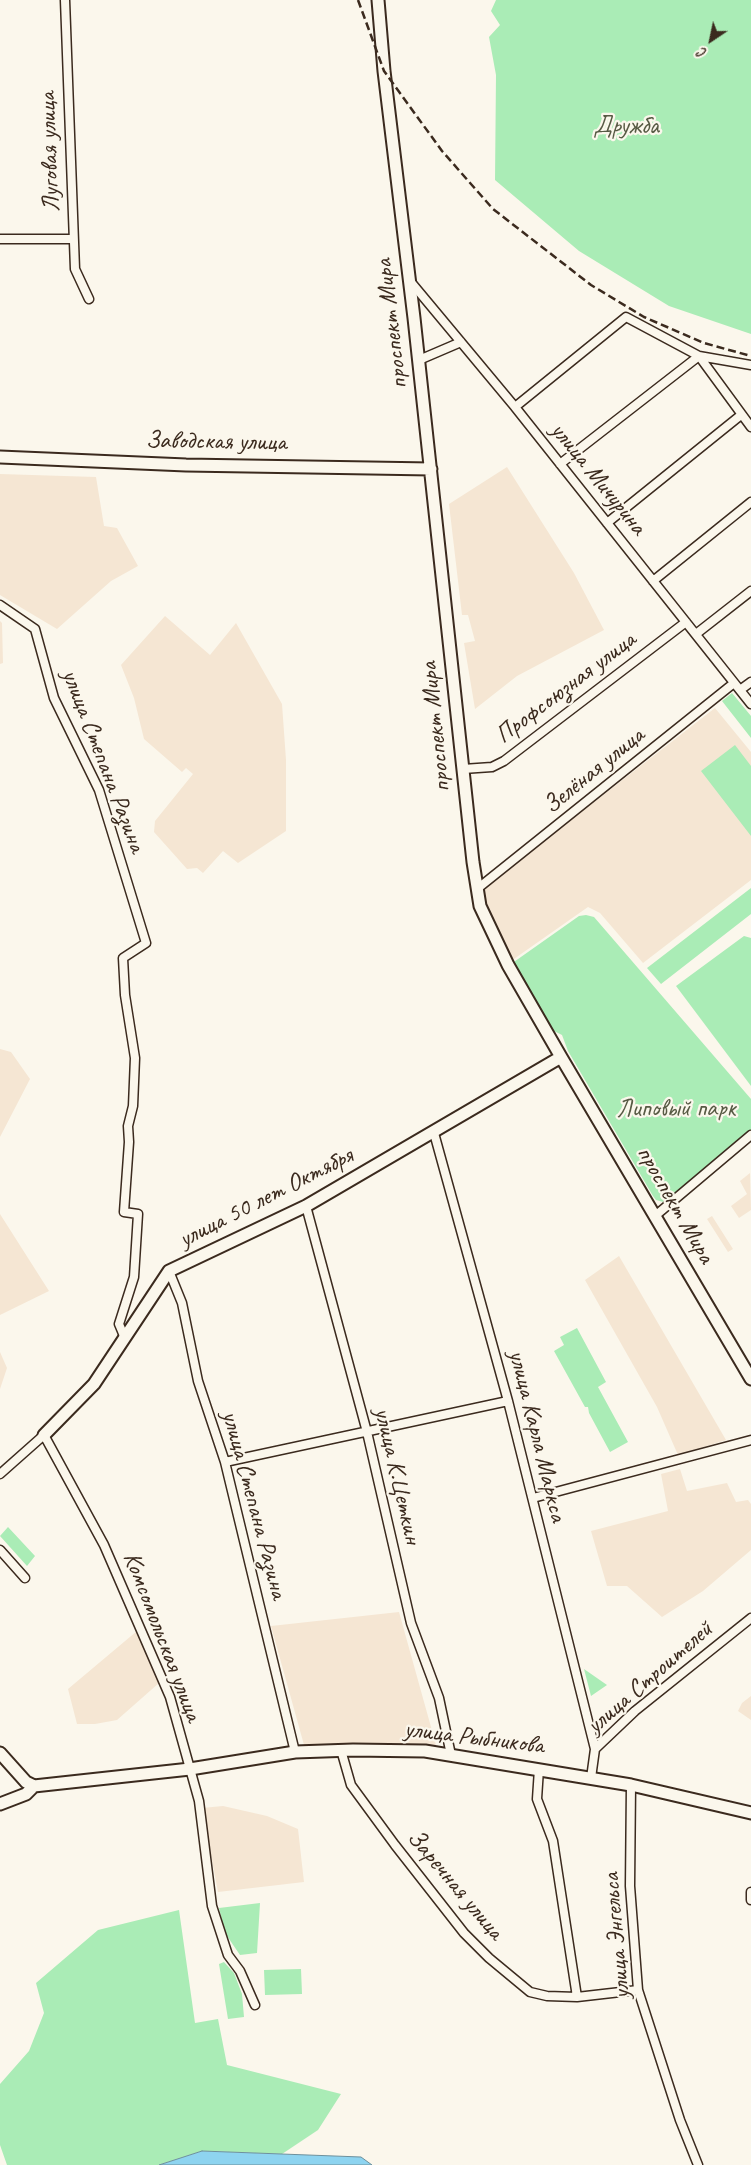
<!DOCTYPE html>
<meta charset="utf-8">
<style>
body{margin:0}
#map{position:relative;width:751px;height:2165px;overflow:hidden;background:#fbf7ec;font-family:Caveat,sans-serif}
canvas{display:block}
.north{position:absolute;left:686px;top:15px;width:50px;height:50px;-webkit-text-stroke:4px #fbf7ec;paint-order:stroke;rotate:214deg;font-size:14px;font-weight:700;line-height:20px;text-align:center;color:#3b2a1e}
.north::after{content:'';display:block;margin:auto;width:18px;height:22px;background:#3b2a1e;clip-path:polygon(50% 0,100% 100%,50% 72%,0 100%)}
</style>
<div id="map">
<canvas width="751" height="2165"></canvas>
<div class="north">С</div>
</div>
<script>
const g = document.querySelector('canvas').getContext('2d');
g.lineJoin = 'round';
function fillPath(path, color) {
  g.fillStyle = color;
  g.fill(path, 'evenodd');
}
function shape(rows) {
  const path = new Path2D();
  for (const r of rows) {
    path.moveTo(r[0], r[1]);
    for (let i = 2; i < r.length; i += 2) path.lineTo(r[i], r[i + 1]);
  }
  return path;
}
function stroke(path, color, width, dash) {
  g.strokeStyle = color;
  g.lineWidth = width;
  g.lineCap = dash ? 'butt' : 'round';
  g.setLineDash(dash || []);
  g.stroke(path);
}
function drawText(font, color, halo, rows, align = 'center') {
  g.font = font + ' Caveat,sans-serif';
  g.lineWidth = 4.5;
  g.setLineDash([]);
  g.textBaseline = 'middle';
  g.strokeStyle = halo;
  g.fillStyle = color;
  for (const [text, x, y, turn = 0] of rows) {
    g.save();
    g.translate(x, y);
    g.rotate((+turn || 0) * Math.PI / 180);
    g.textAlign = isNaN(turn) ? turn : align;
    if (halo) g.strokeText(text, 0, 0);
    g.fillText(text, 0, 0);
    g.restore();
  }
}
fillPath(shape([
 [507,467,574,573,604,630,517,676,475,709,464,643,475,641,468,615,462,615,449,504],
 [0,474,96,477,104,526,117,528,138,566,111,581,57,629,0,595],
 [165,616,210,655,236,623,282,704,286,760,286,831,238,863,223,851,203,873,197,868,187,869,154,832,155,821,193,774,186,768,182,772,144,739,134,698,121,665],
 [0,621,2,623,3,663,0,664],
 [715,708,751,752,751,880,643,963,600,913,588,907,511,961,484,907,481,890],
 [0,1049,11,1052,30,1079,0,1137],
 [750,1173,751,1210,739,1218,731,1206,747,1194,740,1181],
 [0,1214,49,1291,0,1315],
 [712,1216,733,1249,728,1252,707,1219],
 [619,1256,726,1440,678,1455,657,1407,585,1280],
 [0,1352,7,1368,0,1389],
 [680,1469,687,1491,727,1483,736,1502,748,1500,751,1504,751,1550,703,1591,662,1617,627,1586,607,1586,591,1531,668,1511,661,1474],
 [399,1612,436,1745,304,1745,271,1626],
 [137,1631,159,1683,117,1720,95,1724,77,1724,68,1689],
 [751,1696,751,1720,738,1711,742,1703],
 [223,1806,267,1816,298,1829,304,1882,218,1892,202,1808]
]), '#f5e6d3');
fillPath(shape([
 [496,0,751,0,751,334,669,306,579,251,495,180,496,75,489,37,500,25,491,11],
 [732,693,751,716,751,738,722,701],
 [735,745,751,766,751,836,701,771],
 [751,888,751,914,661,984,647,968],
 [586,915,594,917,751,1099,751,1131,667,1203,656,1200,653,1196,568,1051,562,1035,548,1028,511,964,579,916],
 [744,936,751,938,751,1086,676,986],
 [577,1328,606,1382,598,1387,628,1442,610,1452,589,1413,588,1407,585,1407,554,1351,564,1345,560,1337],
 [8,1527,35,1556,27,1566,0,1536],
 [584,1669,607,1685,591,1696],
 [260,1903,257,1953,240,1955,225,1933,219,1908],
 [179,1910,195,2023,218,2019,227,2065,341,2094,318,2130,282,2154,202,2151,159,2165,7,2165,0,2145,0,2084,29,2051,44,2013,36,1983,98,1930],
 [224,1962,234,1973,242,1994,244,2017,228,2019,219,1964],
 [301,1969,302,1994,265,1995,264,1970]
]), '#aaecb6');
const water = shape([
 [202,2151,361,2157,372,2165,159,2165,202,2151]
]);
fillPath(water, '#8ed4f0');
stroke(water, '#6d909c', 1);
const street = shape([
 [65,0,75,269,89,299],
 [0,239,73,239],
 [410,281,515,407,751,704],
 [699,356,751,427],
 [419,360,461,342],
 [515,407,626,317,699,356,751,365],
 [560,464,699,356],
 [607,523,741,415],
 [653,581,751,502],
 [0,605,35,629,54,698,99,790,146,943,123,958,125,995,135,1058,133,1106,128,1126,129,1142,124,1212,138,1214,134,1277,119,1324,124,1336],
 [696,634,751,591],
 [740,690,751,682],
 [463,769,492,767,504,761,686,622],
 [477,889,734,683],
 [434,1133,508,1401,595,1749],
 [306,1206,367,1432,411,1623,439,1698,451,1755],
 [655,1216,751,1135],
 [169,1271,182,1303,198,1381,225,1462,295,1752],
 [225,1462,508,1401],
 [0,1474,44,1435,104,1545,170,1697,199,1801,212,1906,228,1955,240,1971,255,2005],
 [533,1498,751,1440],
 [0,1550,25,1578],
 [341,1750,351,1785,395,1845,464,1933,489,1958,530,1992,547,1996,577,1997,638,1990],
 [539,1769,537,1799,553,1841,577,1997],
 [591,1778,595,1749,635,1711,751,1618],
 [631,1785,630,1886,638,1990,680,2120,698,2165],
 [751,1892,751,1900]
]);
const secondary = shape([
 [378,0,384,71,414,318,473,862,480,906,508,965,561,1057,751,1379],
 [0,457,186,465,431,469],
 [44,1435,94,1384,169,1271,306,1206,561,1057],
 [0,1753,26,1782,34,1786,190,1769,295,1752,353,1750,425,1751,631,1785,751,1813],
 [0,1804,26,1794,34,1786]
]);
stroke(street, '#3b2a1e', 11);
stroke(secondary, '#3b2a1e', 15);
stroke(street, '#fbf7ec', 8);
stroke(secondary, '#fbf7ec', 11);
stroke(shape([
 [358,0,384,71,442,151,493,209,591,285,644,317,704,343,751,356]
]), '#3b2a1e', 2.5, [8, 4]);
drawText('25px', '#575a44', '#fbf7ec', [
 ["Дружба",626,126],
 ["Липовый парк",676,1109]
]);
drawText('25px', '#3b2a1e', '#fbf7ec', [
 ["Луговая улица",50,152,-92],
 ["проспект Мира",392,324,-97],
 ["Заводская улица",216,442,1],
 ["улица Мичурина",598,479,51],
 ["Профсоюзная улица",566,688,-37],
 ["проспект Мира",436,727,-96],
 ["улица Степана Разина",103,761,69],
 ["Зелёная улица",594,771,-39],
 ["улица 50 лет Октября",266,1198,-27],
 ["проспект Мира",675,1205,60],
 ["улица Карла Маркса",537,1436,76],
 ["улица К.Цеткин",397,1476,77],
 ["улица Степана Разина",254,1505,75],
 ["Комсомольская улица",162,1637,69],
 ["улица Строителей",650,1678,-41],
 ["улица Рыбникова",474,1738,7],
 ["Заречная улица",455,1885,50],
 ["улица Энгельса",617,1936,-95]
]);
</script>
